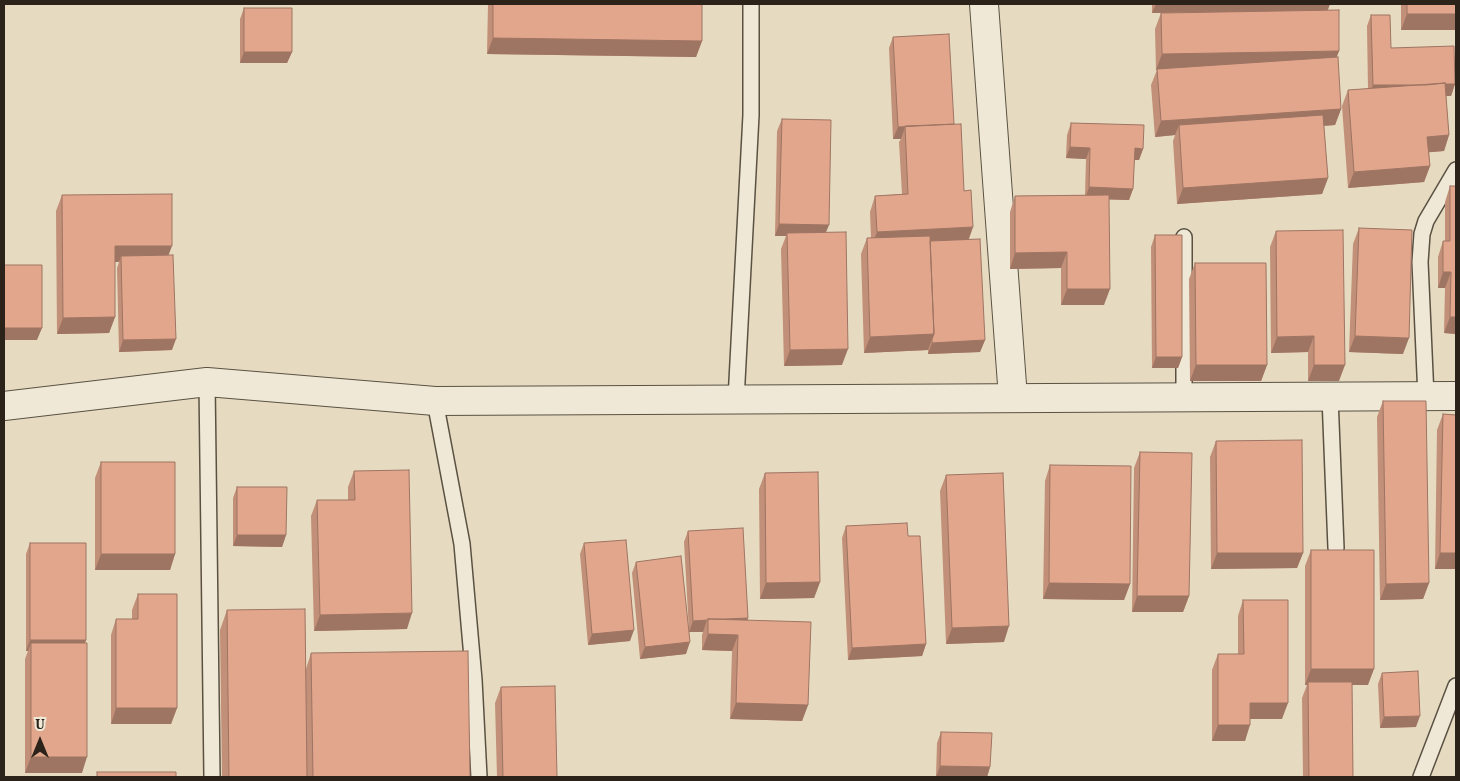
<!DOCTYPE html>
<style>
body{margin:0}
#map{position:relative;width:1460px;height:781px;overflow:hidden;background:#e6dbc0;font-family:Vollkorn,serif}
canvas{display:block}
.frame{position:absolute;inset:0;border:5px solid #2b2319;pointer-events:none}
.north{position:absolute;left:15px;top:716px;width:50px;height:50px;-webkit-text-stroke:4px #efe8d6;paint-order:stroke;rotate:0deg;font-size:14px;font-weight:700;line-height:20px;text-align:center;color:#2b2319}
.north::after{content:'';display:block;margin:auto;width:18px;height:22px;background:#2b2319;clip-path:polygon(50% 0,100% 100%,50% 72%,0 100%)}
</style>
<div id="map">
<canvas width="1460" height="781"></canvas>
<div class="frame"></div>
<div class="north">U</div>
</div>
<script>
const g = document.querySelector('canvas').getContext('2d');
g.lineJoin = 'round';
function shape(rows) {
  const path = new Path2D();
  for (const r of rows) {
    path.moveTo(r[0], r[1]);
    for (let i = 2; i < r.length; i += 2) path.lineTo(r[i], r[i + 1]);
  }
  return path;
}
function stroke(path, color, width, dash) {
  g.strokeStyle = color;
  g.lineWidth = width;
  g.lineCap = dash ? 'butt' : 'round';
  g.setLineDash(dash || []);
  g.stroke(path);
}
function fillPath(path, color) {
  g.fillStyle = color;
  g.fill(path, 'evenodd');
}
const service = shape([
 [1184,237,1184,398],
 [207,382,212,777],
 [1330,397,1336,548],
 [1426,397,1420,262,1422,234,1426,221,1456,170],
 [736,400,751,115,751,4],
 [435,401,462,544,474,680,479,777],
 [1421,777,1456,686]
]);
const minor = shape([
 [984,4,1013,398]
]);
const tertiary = shape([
 [4,406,207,382,435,401,1456,396]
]);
stroke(service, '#5a5143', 18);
stroke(minor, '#5a5143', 30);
stroke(tertiary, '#5a5143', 30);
stroke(service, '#efe8d6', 15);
stroke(minor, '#efe8d6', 28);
stroke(tertiary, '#efe8d6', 28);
fillPath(shape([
 [488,4,702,4,702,41,696,57,487,54],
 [1152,4,1330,4,1328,10,1339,51,1336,57,1341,109,1335,125,1324,126,1328,178,1322,194,1177,204,1173,141,1175,135,1155,137,1151,85,1157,70,1156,70,1155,29,1161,13,1190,12,1152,13],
 [1401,4,1456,4,1456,30,1401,30],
 [244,8,292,52,287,63,240,63,240,19],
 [1371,15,1391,48,1455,84,1451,96,1446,96,1449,135,1444,151,1429,152,1430,166,1424,182,1348,188,1342,106,1348,90,1368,89,1367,26],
 [893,37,954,124,964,191,973,227,969,239,985,340,980,352,928,354,928,350,864,353,861,254,867,238,871,238,870,212,875,196,902,194,899,142,901,139,893,139,889,48],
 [782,119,826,232,842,365,784,366,781,249,786,236,775,236,777,131],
 [1071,123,1143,149,1139,160,1134,160,1133,189,1129,200,1109,199,1104,305,1061,305,1061,268,1010,269,1010,212,1015,196,1085,195,1086,159,1066,158,1067,135],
 [1450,186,1456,186,1456,334,1444,333,1445,288,1438,288,1438,257,1443,241,1445,241,1445,202],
 [62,195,168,255,172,350,119,352,117,268,119,262,115,262,115,317,109,333,57,334,56,211],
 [1359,228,1403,354,1349,352,1353,244],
 [1276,231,1339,381,1308,381,1308,352,1271,353,1270,247],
 [1155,235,1182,357,1178,368,1152,368,1151,247],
 [1195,263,1267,365,1261,381,1190,381,1189,279],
 [1383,401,1429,583,1423,599,1380,600,1377,417],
 [1443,414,1456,415,1456,569,1435,569,1437,430],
 [1216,441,1303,553,1297,568,1211,569,1210,457],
 [1140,452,1189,596,1183,612,1132,612,1134,468],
 [101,462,175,554,170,570,95,570,95,478],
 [1050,465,1130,584,1124,600,1043,599,1045,481],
 [354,471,407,629,314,631,311,516,317,500,348,500,348,487],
 [765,473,820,582,814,598,760,599,759,489],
 [946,475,1004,642,946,644,940,491],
 [237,487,286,535,282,547,233,546,233,498],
 [846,526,908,536,926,644,922,656,848,660,842,538],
 [688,531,748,620,808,705,802,721,730,719,732,651,702,650,702,635,703,632,689,632,686,654,640,659,632,573,636,562,689,631,684,542],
 [30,543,86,640,85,643,82,773,25,773,25,659,28,651,26,651,26,554],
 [584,543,630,641,588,645,580,554],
 [1311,550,1368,685,1352,685,1353,777,1303,777,1302,698,1307,685,1305,685,1305,566],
 [138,594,177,708,171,724,111,724,111,635,116,619,132,619,132,610],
 [1243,600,1282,719,1250,719,1245,741,1212,741,1212,670,1218,654,1238,654,1238,616],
 [227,610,306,669,311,653,470,777,222,777,220,630],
 [1382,673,1416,727,1380,728,1378,684],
 [501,687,557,777,497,777,495,703],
 [941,732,990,767,987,777,936,777,937,743]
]), '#c28f78');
fillPath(shape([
 [1156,4,1330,4,1327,11,1152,13],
 [1407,14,1456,14,1456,30,1401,30],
 [493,38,702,41,696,57,487,54],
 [1339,51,1333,67,1156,70,1162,54],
 [244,52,292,52,287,63,240,63],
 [1455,84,1451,96,1368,97,1373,85],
 [1341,109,1335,125,1180,135,1179,125,1175,135,1155,137,1161,121],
 [898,127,905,127,901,139,893,139],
 [1449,135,1444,151,1421,153,1427,137],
 [1070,147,1090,148,1086,159,1066,158],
 [1135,148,1143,149,1139,160,1130,160],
 [1430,166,1424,182,1348,188,1354,172],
 [1328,178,1322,194,1177,204,1183,188],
 [1089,187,1133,189,1129,200,1085,199],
 [779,224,829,225,824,237,787,233,786,236,775,236],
 [973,227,967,243,871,248,877,232],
 [115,246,172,246,166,262,121,256,119,262,109,262],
 [1067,252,1061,268,1010,269,1015,253],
 [1443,272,1451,272,1445,288,1438,288],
 [1067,289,1110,289,1104,305,1061,305],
 [115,317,109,333,57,334,63,318],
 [1450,317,1456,317,1456,334,1444,333],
 [4,328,42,328,37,340,4,340],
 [934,334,928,350,864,353,870,337],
 [1314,336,1308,352,1271,353,1277,337],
 [1355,336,1409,338,1403,354,1349,352],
 [176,339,172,350,119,352,123,340],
 [985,340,980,352,928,354,932,343],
 [848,349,842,365,784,366,790,350],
 [1156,357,1182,357,1178,368,1152,368],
 [1196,365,1267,365,1261,381,1190,381],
 [1314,365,1345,365,1339,381,1308,381],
 [237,535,286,535,282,547,233,546],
 [1217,553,1303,553,1297,568,1211,569],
 [1440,553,1456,553,1456,569,1435,569],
 [101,554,175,554,170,570,95,570],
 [820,582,814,598,760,599,766,583],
 [1049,583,1130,584,1124,600,1043,599],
 [1429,583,1423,599,1380,600,1386,584],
 [1137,596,1189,596,1183,612,1132,612],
 [412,613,407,629,314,631,320,615],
 [748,618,744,630,708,620],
 [707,620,703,632,689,632,693,621],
 [1009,626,1004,642,946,644,952,628],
 [634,630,630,641,588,645,592,634],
 [708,634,738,635,732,651,702,650],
 [30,640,86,640,82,651,31,643,28,651,26,651],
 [690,642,686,654,640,659,645,647],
 [926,644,922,656,848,660,852,648],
 [1311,669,1374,669,1368,685,1308,685,1308,682,1307,685,1305,685],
 [736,703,808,705,802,721,730,719],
 [1250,703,1288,703,1282,719,1245,719],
 [116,708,177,708,171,724,111,724],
 [1420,716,1416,727,1380,728,1384,717],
 [1218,725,1250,725,1245,741,1212,741],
 [31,757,87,757,82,773,25,773],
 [940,766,990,767,987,777,936,777]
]), '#9e7462');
const building = shape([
 [493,4,702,4,702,41,493,38,493,4],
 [1407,4,1456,4,1456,14,1407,14,1407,4],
 [244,8,292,8,292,52,244,52,244,8],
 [1339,10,1339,51,1162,54,1161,13,1339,10],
 [1371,15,1390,15,1391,48,1454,46,1455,84,1445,84,1445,83,1426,85,1373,85,1371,15],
 [949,34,954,124,898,127,893,37,949,34],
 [1338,57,1341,109,1161,121,1157,69,1338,57],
 [1445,83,1449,135,1427,137,1430,166,1354,172,1348,90,1445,83],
 [1323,115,1328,178,1183,188,1179,125,1323,115],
 [782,119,831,120,829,225,779,224,782,119],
 [1071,123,1144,125,1143,149,1135,148,1133,189,1089,187,1090,148,1070,147,1071,123],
 [961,124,964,191,971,190,973,227,877,232,875,196,908,194,905,126,961,124],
 [1450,186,1456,186,1456,317,1450,317,1451,272,1443,272,1443,241,1450,241,1450,186],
 [172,194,172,246,115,246,115,317,63,318,62,195,172,194],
 [1109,195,1110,289,1067,289,1067,252,1015,253,1015,196,1109,195],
 [1359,228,1412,230,1409,338,1355,336,1359,228],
 [1343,230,1345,365,1314,365,1314,336,1277,337,1276,231,1343,230],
 [846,232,848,349,790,350,787,233,846,232],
 [1155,235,1182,235,1182,357,1156,357,1155,235],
 [930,236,934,334,870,337,867,238,930,236],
 [980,239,985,340,932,343,932,339,934,334,930,241,980,239],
 [173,255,176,339,123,340,121,256,173,255],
 [1195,263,1266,263,1267,365,1196,365,1195,263],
 [4,265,42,265,42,328,4,328,4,265],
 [1383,401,1426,401,1429,583,1386,584,1383,401],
 [1443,414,1456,415,1456,553,1440,553,1443,414],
 [1302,440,1303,553,1217,553,1216,441,1302,440],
 [1140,452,1192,453,1189,596,1137,596,1140,452],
 [101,462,175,462,175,554,101,554,101,462],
 [1050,465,1131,466,1130,584,1049,583,1050,465],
 [409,470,412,613,320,615,317,500,355,500,354,471,409,470],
 [818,472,820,582,766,583,765,473,818,472],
 [1003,473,1009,626,952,628,946,475,1003,473],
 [237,487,287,487,286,535,237,535,237,487],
 [907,523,908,536,920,536,926,644,852,648,846,526,907,523],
 [743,528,748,618,725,619,708,619,708,620,693,621,688,531,743,528],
 [626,540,634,630,592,634,584,543,626,540],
 [30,543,86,543,86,640,30,640,30,543],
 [1311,550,1374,550,1374,669,1311,669,1311,550],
 [681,556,690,642,645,647,636,562,681,556],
 [138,594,177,594,177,708,116,708,116,619,138,619,138,594],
 [1243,600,1288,600,1288,703,1250,703,1250,725,1218,725,1218,654,1244,654,1243,600],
 [305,609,307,777,229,777,227,610,305,609],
 [708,619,811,622,808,705,736,703,738,635,708,634,708,619],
 [31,643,87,643,87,757,31,757,31,643],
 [468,651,470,777,313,777,311,653,468,651],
 [1418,671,1420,716,1384,717,1382,673,1418,671],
 [1308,682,1352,682,1353,777,1309,777,1308,682],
 [555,686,557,777,503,777,501,687,555,686],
 [941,732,992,733,990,767,940,766,941,732],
 [97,772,176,772,176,777,97,777,97,772]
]);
fillPath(building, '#e2a68c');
stroke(building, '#9e7462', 1);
</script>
